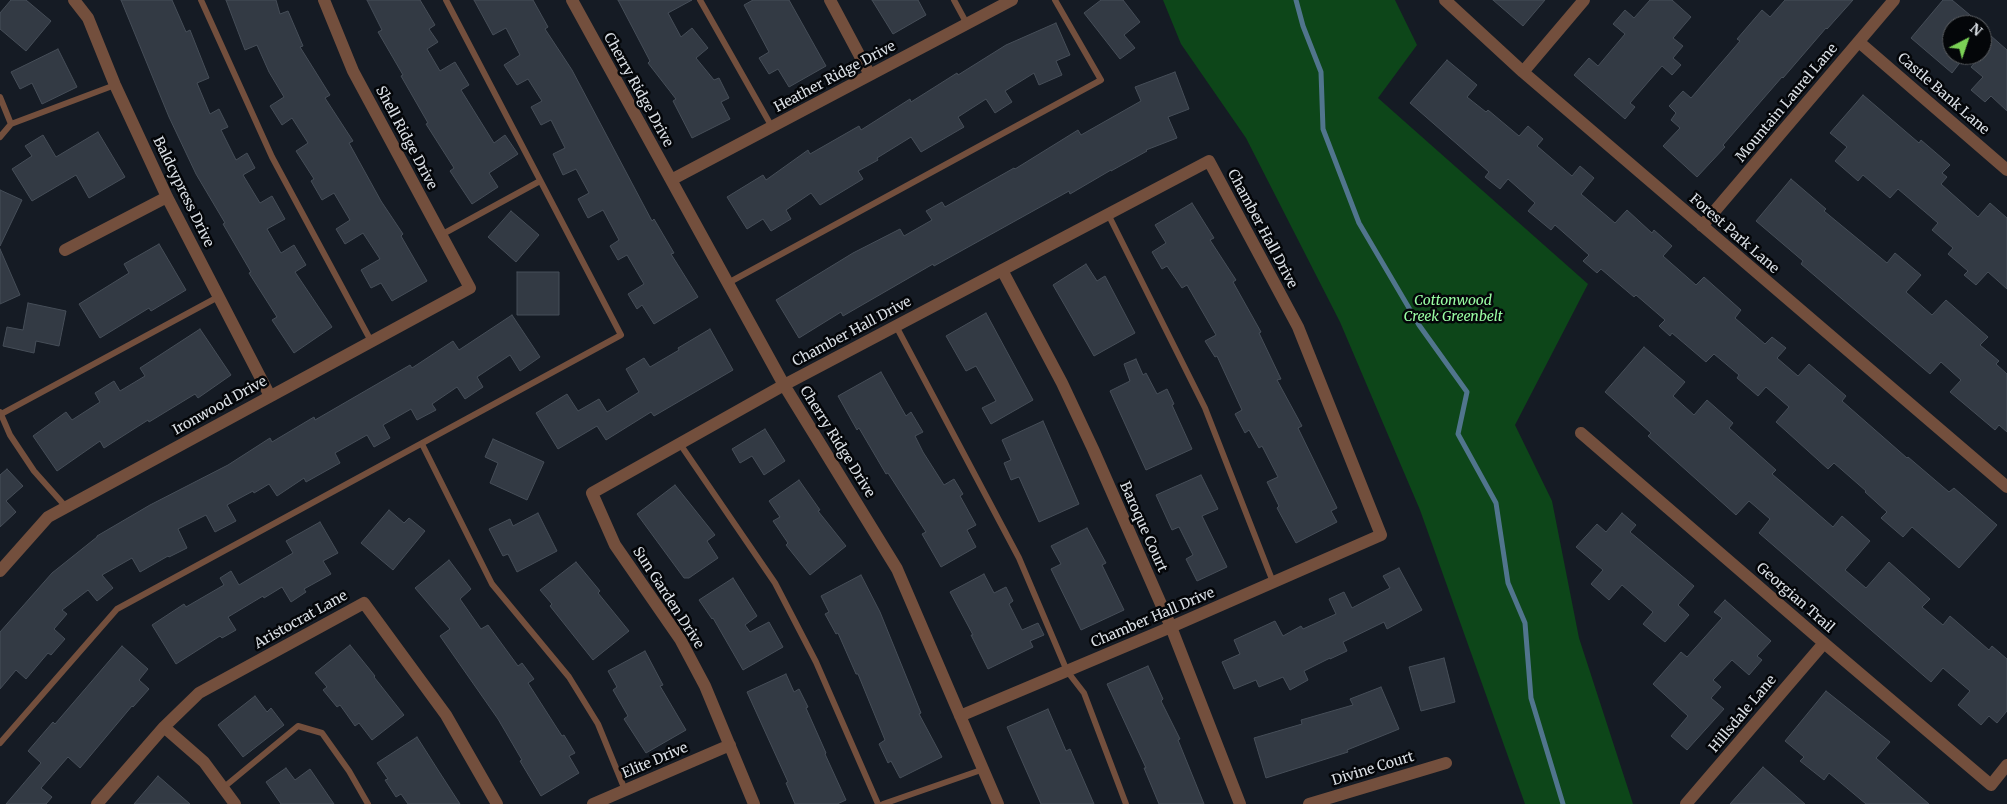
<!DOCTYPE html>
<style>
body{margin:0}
#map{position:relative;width:2007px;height:804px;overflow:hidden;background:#151b24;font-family:Merriweather,serif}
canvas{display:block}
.north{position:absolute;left:1942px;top:15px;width:50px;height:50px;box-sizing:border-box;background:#040609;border:1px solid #5a5d61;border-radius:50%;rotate:41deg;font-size:14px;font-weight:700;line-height:20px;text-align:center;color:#dbe0e6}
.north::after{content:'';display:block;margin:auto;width:18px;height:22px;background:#7bd156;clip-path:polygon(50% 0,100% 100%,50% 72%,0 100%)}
</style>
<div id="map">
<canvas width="2007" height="804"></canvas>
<div class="north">N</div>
</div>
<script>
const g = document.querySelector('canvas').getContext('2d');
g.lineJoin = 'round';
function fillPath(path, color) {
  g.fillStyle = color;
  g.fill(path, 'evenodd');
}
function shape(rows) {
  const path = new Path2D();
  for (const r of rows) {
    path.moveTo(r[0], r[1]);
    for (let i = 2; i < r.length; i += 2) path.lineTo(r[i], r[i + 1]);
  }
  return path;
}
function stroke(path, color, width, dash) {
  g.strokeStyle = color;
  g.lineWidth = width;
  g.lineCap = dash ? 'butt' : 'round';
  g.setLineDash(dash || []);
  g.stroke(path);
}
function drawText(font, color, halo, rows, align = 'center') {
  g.font = font + ' Merriweather,serif';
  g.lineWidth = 5;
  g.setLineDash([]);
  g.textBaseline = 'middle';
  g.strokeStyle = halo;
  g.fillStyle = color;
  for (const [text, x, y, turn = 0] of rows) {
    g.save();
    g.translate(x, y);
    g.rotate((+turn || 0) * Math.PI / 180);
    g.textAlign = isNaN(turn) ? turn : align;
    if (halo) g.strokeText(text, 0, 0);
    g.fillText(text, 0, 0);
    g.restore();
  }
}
fillPath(shape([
 [1163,0,1395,0,1417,45,1378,98,1588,284,1515,425,1552,501,1579,638,1633,804,1525,804,1420,510,1340,322,1246,138,1181,44]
]), '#0d4619');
stroke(shape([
 [1296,0,1303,26,1321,72,1323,129,1359,223,1419,325,1467,392,1458,434,1496,503,1508,583,1525,623,1531,698,1563,804]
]), '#51758d', 5);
const building = shape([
 [11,0,26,0,51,21,26,51,0,29,0,13,11,0],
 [121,0,172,0,186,32,190,30,209,78,197,83,210,114,219,109,228,127,221,130,236,160,247,153,255,168,243,175,260,203,272,196,285,219,267,229,281,253,294,245,306,265,295,272,332,327,294,353,272,320,277,317,249,273,251,272,223,224,225,223,196,174,169,117,121,0],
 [226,0,276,0,280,14,288,11,303,46,300,47,330,95,325,98,353,141,349,143,381,201,403,234,401,236,427,281,392,301,381,283,371,288,361,270,380,259,363,233,345,244,336,229,350,220,334,193,322,200,311,181,314,179,296,151,308,143,292,118,282,125,270,106,284,97,269,72,257,45,245,50,226,0],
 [367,0,420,0,435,25,429,29,438,42,427,49,440,71,455,62,469,85,461,90,494,143,505,135,518,154,489,173,498,187,472,204,450,171,454,168,426,124,428,123,401,76,403,75,378,32,382,30,367,0],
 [474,0,533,0,548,27,545,29,572,70,652,221,654,219,674,253,671,254,698,297,654,324,642,305,637,309,628,294,644,284,627,255,618,260,610,246,619,240,603,210,588,218,578,199,589,193,576,169,563,175,553,154,565,148,551,120,541,125,531,107,542,101,528,79,517,85,504,65,520,55,506,28,493,35,474,0],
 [618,0,692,0,668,13,681,37,692,28,708,48,696,58,714,80,719,78,729,98,721,102,730,119,692,138,673,101,676,99,648,63,650,61,618,0],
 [753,0,789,0,826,66,789,87,778,69,769,74,759,58,769,52,744,5,753,0],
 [872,0,918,0,926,15,893,34,872,0],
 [1101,0,1123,0,1140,22,1124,35,1135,48,1120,59,1084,13,1101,0],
 [1493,0,1545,0,1523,26,1493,0],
 [1650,0,1672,0,1691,17,1673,38,1683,46,1673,58,1681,65,1672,75,1662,66,1630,103,1635,107,1625,119,1574,75,1589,58,1598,66,1625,34,1613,24,1625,10,1634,18,1650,0],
 [1785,0,1853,0,1827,29,1826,28,1783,78,1782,77,1723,145,1725,147,1697,177,1663,146,1680,128,1671,120,1676,113,1669,106,1683,91,1691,98,1740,41,1737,39,1762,10,1770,17,1785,0],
 [1943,0,1952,0,1982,25,1952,25,1952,55,1956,55,1962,60,1952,73,1911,38,1943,0],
 [1056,23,1070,55,1056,61,1062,75,1039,85,1034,73,1005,91,1012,102,995,113,986,99,958,117,964,127,921,152,911,137,877,158,878,160,858,171,863,179,820,205,811,193,786,210,791,219,771,231,763,219,747,229,727,197,763,175,766,180,808,150,810,154,859,126,861,130,910,99,911,102,957,73,958,75,1006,45,1056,23],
 [1982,28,2007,50,2007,111,1991,96,1985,102,1971,90,1983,77,1971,67,1982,55,1982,28],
 [58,49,77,87,42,104,32,83,20,89,11,72,58,49],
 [1447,60,1477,85,1467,97,1486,112,1488,110,1519,136,1528,126,1543,139,1537,146,1572,176,1580,166,1594,178,1581,194,1615,223,1627,210,1652,233,1654,230,1672,246,1663,256,1696,285,1704,277,1741,310,1735,318,1765,344,1772,337,1786,348,1777,358,1798,376,1809,364,1846,396,1842,401,1907,458,1908,457,1949,492,1954,488,1997,525,1959,568,1912,527,1903,537,1881,518,1887,512,1865,492,1866,491,1834,463,1828,469,1776,422,1789,407,1766,387,1758,396,1737,378,1739,375,1714,354,1706,362,1672,333,1670,336,1659,326,1665,320,1636,295,1634,297,1601,269,1597,273,1583,261,1589,255,1555,225,1551,230,1528,211,1535,203,1508,179,1500,189,1485,177,1489,172,1410,103,1447,60],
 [1175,72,1189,109,1168,117,1177,138,1146,150,1147,151,1111,171,1111,170,1070,194,1069,191,934,266,933,264,843,316,841,312,799,338,776,300,853,253,900,229,904,236,932,220,926,211,942,202,945,207,1014,168,1015,169,1078,130,1081,135,1141,101,1135,87,1175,72],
 [1863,95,1919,143,1921,140,1950,165,1942,173,1947,177,1941,184,1978,217,1990,203,2007,218,2007,289,1988,272,1976,285,1964,275,1968,271,1948,254,1953,248,1932,230,1938,223,1898,189,1890,198,1863,175,1858,181,1835,161,1847,147,1830,133,1863,95],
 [98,132,125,177,89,198,76,175,32,201,12,169,32,156,25,146,43,135,56,157,98,132],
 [1791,179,1826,209,1824,211,1887,263,1895,253,1921,275,1906,292,1932,315,1946,300,1988,337,1980,345,1999,361,1996,364,2007,374,2007,432,1999,425,1995,430,1950,392,1961,380,1941,362,1930,374,1801,264,1803,261,1756,221,1791,179],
 [0,190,22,200,0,246,0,190],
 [1192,203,1214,238,1210,240,1236,280,1233,282,1261,332,1259,333,1281,379,1277,380,1302,426,1298,428,1337,508,1331,511,1337,522,1296,543,1277,508,1279,506,1267,482,1278,477,1262,446,1259,448,1249,430,1245,433,1235,414,1242,410,1217,356,1215,357,1205,341,1216,335,1187,285,1182,288,1167,266,1162,269,1152,252,1166,243,1155,225,1192,203],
 [511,211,539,235,516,262,488,237,511,211],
 [159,244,186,290,151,311,149,308,100,338,79,304,129,273,124,264,159,244],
 [0,249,20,295,0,304,0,249],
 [1086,264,1097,281,1105,276,1135,333,1094,356,1053,285,1086,264],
 [517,272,559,272,559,315,517,315,517,272],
 [28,303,66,311,59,346,36,341,34,353,3,346,7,327,23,330,28,303],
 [986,313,1033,400,991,424,982,408,996,401,976,366,966,371,946,336,986,313],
 [512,315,540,357,520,371,510,355,477,377,483,387,465,399,457,387,432,404,436,410,417,420,411,409,383,425,390,438,374,447,367,435,335,453,340,463,306,482,304,478,277,496,269,484,254,493,253,491,227,505,236,521,215,532,206,515,178,529,187,548,169,557,168,556,140,572,132,558,102,575,113,588,97,601,88,590,62,610,67,614,54,629,65,639,51,655,48,653,26,679,16,670,0,689,0,632,52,573,97,537,97,536,150,505,228,465,270,438,272,442,314,417,315,420,410,365,412,368,453,341,459,350,512,315],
 [200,329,231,375,198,398,195,394,149,422,148,420,104,448,100,441,57,471,33,436,66,412,72,420,100,402,95,393,114,381,120,391,145,376,140,368,200,329],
 [710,329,733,370,654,416,651,412,606,440,597,426,558,449,536,413,567,394,578,411,599,399,607,412,639,392,626,369,644,358,650,367,679,350,678,348,710,329],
 [1644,347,1685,382,1673,396,1694,415,1707,400,1733,423,1729,428,1776,470,1772,474,1833,527,1842,516,1870,541,1845,570,1866,588,1889,562,1930,599,1922,607,1943,625,1950,616,1989,650,1992,646,2007,659,2007,711,1997,723,1989,716,1981,725,1958,705,1970,691,1943,668,1931,682,1759,533,1770,519,1749,501,1736,515,1648,436,1651,433,1605,392,1644,347],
 [1136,359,1143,375,1146,373,1157,394,1167,389,1174,404,1172,405,1192,449,1146,470,1110,391,1130,381,1124,364,1136,359],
 [881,372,906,416,911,412,923,432,915,436,923,452,944,485,954,479,963,494,960,496,976,525,967,530,976,547,941,567,922,534,926,532,888,473,886,474,859,428,857,430,838,396,881,372],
 [1043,421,1079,504,1039,522,1019,477,1011,480,1004,463,1011,460,1002,440,1043,421],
 [765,429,785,461,764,475,752,456,740,463,732,449,765,429],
 [493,439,544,462,527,500,490,483,498,463,485,457,493,439],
 [7,469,23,486,6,501,16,512,0,527,0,475,7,469],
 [1201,475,1218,509,1202,516,1227,567,1197,581,1186,559,1193,555,1179,527,1172,530,1156,495,1201,475],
 [799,480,820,510,818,511,846,546,810,575,786,545,788,543,773,521,780,517,769,501,799,480],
 [675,485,715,535,707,541,718,558,689,578,684,578,637,514,675,485],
 [389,510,404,523,409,518,425,531,393,570,361,543,389,510],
 [538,513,557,551,517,572,508,554,503,556,489,529,510,519,513,526,538,513],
 [1622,513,1636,525,1630,532,1694,586,1678,605,1689,615,1665,642,1643,624,1653,612,1622,585,1609,600,1591,584,1603,570,1576,547,1597,524,1606,532,1622,513],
 [320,522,338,553,323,561,331,574,304,589,306,592,291,602,282,587,264,598,263,596,228,617,236,630,222,638,220,636,176,664,152,625,184,604,186,607,224,585,220,578,231,571,239,585,293,553,286,541,320,522],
 [1087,528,1106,563,1102,565,1124,610,1081,630,1051,569,1061,564,1051,546,1087,528],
 [449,560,471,589,460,599,481,629,488,625,518,666,522,663,534,679,528,683,562,736,564,735,575,753,569,756,579,773,541,796,520,761,522,760,498,719,440,636,450,629,415,588,449,560],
 [576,562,600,591,598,593,629,631,593,660,550,606,552,604,540,590,576,562],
 [1399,568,1422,610,1387,629,1384,622,1343,642,1347,651,1330,659,1330,658,1304,671,1308,680,1290,690,1283,677,1259,687,1256,680,1234,689,1222,662,1240,654,1234,640,1275,621,1283,636,1301,626,1303,629,1336,614,1329,599,1344,592,1352,608,1390,588,1383,576,1399,568],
 [984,574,994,593,1006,587,1013,601,1009,604,1022,630,1038,623,1044,635,1030,641,1033,647,988,669,971,635,973,635,950,592,984,574],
 [861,575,880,612,921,713,919,714,942,757,900,778,891,761,888,763,879,744,885,740,858,674,856,674,838,633,836,634,825,614,829,612,821,596,861,575],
 [733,578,757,616,745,625,750,632,769,622,783,647,743,670,713,618,712,619,699,600,733,578],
 [1725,600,1771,641,1757,656,1762,660,1749,675,1732,660,1713,680,1721,687,1711,698,1724,709,1687,750,1671,736,1688,716,1653,684,1681,652,1687,657,1722,618,1714,612,1725,600],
 [350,645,375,676,374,677,404,715,372,740,359,723,355,726,340,705,337,707,323,690,327,687,315,673,350,645],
 [122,646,148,669,139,680,149,689,133,707,132,706,80,768,68,757,41,788,52,797,46,804,6,804,41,763,28,751,53,722,55,724,122,646],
 [645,651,663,685,660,686,686,730,646,753,624,719,628,716,613,690,617,687,608,671,645,651],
 [1444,658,1455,702,1421,711,1409,667,1444,658],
 [1148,666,1163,699,1161,701,1180,739,1178,740,1204,804,1159,804,1144,768,1146,768,1107,684,1148,666],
 [786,674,794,692,799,689,808,707,806,708,826,753,825,754,846,800,837,804,795,804,786,783,788,782,747,692,786,674],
 [1381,687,1399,729,1347,750,1348,752,1266,778,1254,738,1302,724,1301,720,1353,705,1350,699,1381,687],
 [1826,691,1890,742,1876,758,1929,804,1866,804,1829,773,1824,780,1800,761,1804,757,1785,741,1826,691],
 [255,696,267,712,271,708,284,725,243,757,218,725,255,696],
 [1048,709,1066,751,1070,749,1094,804,1041,804,1007,727,1048,709],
 [417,737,438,770,460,804,408,804,401,794,396,797,385,780,388,779,377,763,417,737],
 [1763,767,1805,804,1730,804,1763,767],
 [286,768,295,780,310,769,334,804,281,804,266,782,286,768],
 [158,776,190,804,134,804,158,776]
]);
fillPath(building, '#333a44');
stroke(building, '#464e58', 1);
stroke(shape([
 [201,0,272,157,371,341],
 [700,0,772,127],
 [954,0,967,24],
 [0,97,11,124],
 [0,137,11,124,115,85],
 [1108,214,1205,408,1273,582],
 [441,235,540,181],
 [728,283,1101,80,1055,0],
 [896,326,1019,558,1067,671,1084,693,1126,804],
 [0,412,10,435,34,471,66,507],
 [1,414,218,297],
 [422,444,492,584,569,677,598,724,625,790],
 [680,444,775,583,816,662,878,804],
 [0,743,117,609,621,335,446,0],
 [223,788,298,726,322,733,349,771,368,804],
 [883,804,984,769]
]), '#734f3d', 6);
stroke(shape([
 [74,0,88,18,115,85,167,197,270,396],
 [572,0,784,385,897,569,998,804],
 [830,0,870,75],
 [1445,0,1523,72,2007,487],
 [1859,42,2007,170],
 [1523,72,1584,0],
 [671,180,1012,0],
 [1702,226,1894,0],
 [65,250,167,197],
 [1002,270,1062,383,1093,449,1171,627,1240,804],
 [1581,433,1824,643,1991,785,2007,765],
 [0,571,48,517,470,288,353,71,324,0],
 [164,727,204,762,235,804],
 [97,804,164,727,199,693,364,603,446,715,497,804],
 [593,804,730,745],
 [754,804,705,686,680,639,615,545,592,493,784,385,1209,161,1298,327,1381,535,1171,627,960,716],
 [1309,804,1446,763],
 [1686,804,1824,643]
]), '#734f3d', 12);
drawText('14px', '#dbe0e6', '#040609', [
 ["Heather Ridge Drive",835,77,-28],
 ["Cherry Ridge Drive",638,90,61],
 ["Castle Bank Lane",1943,94,41],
 ["Mountain Laurel Lane",1787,103,-50],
 ["Shell Ridge Drive",406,138,62],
 ["Baldcypress Drive",183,192,64],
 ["Chamber Hall Drive",1262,229,62],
 ["Forest Park Lane",1734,234,41],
 ["Chamber Hall Drive",852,332,-28],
 ["Ironwood Drive",220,406,-29],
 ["Cherry Ridge Drive",837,442,58],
 ["Baroque Court",1143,527,66],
 ["Sun Garden Drive",668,598,57],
 ["Georgian Trail",1795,598,41],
 ["Chamber Hall Drive",1153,618,-23],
 ["Aristocrat Lane",301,620,-29],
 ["Hillsdale Lane",1743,714,-50],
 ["Elite Drive",655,761,-23],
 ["Divine Court",1373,769,-17]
]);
drawText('italic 14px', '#99fda3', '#040609', [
 ["Cottonwood",1453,301],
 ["Creek Greenbelt",1453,317]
]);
</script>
